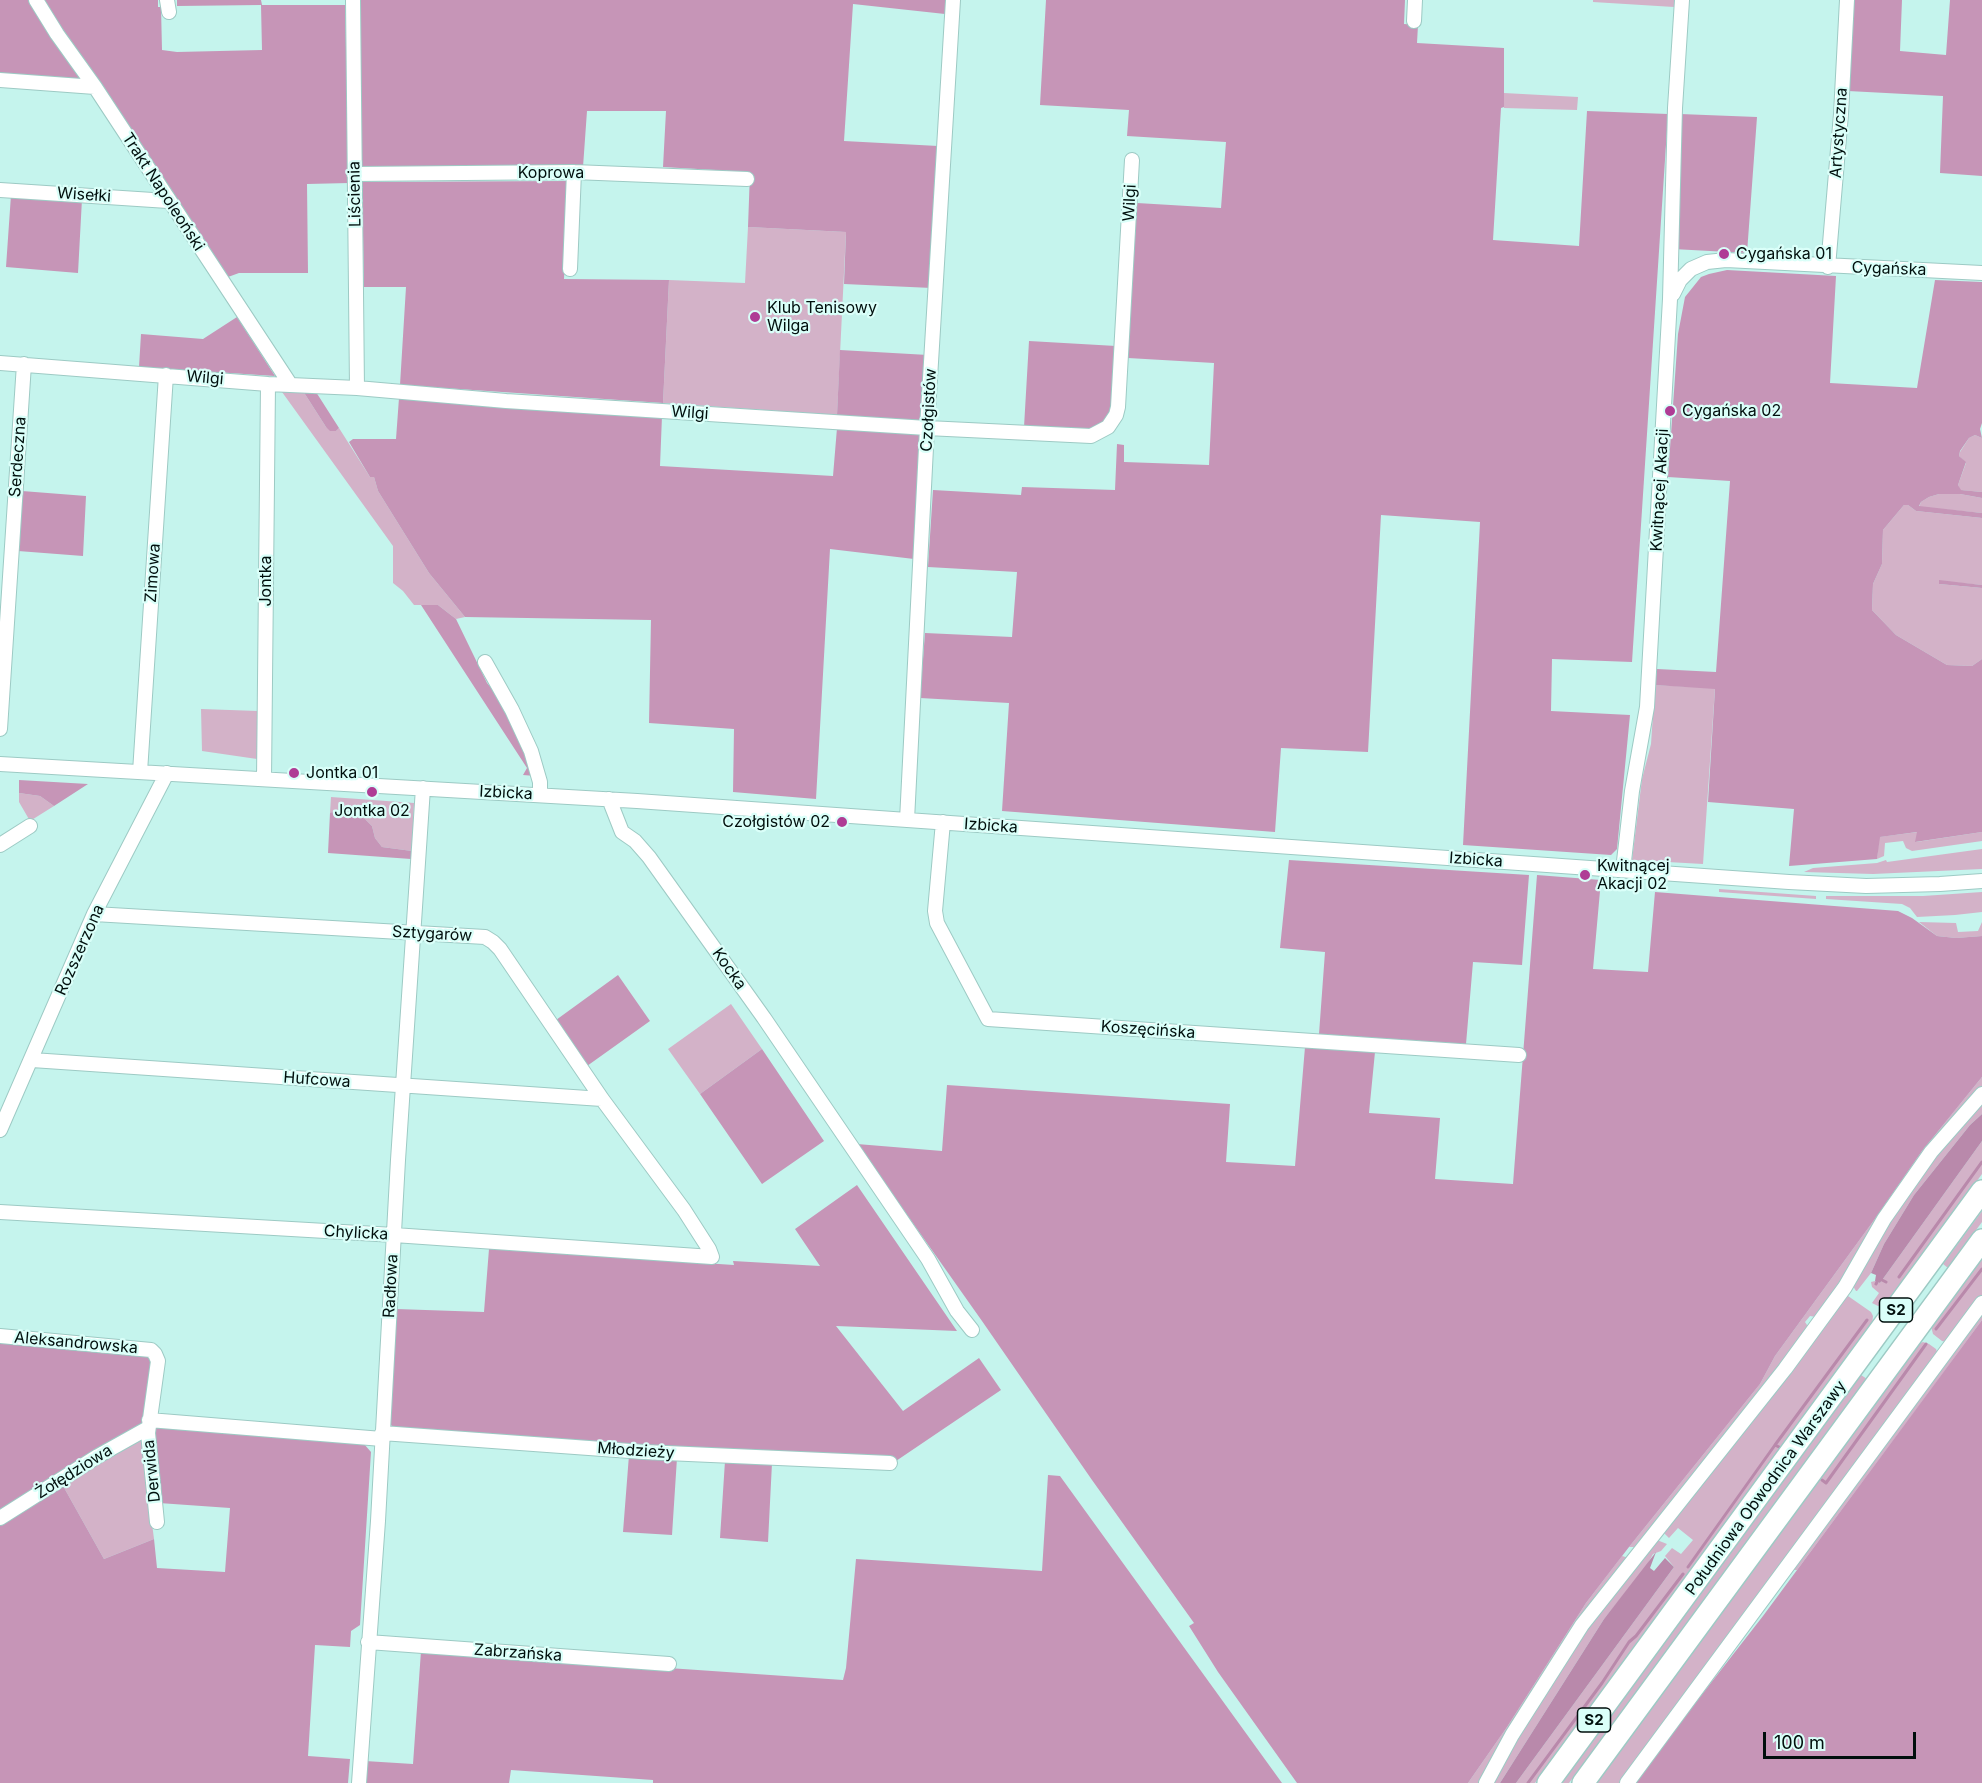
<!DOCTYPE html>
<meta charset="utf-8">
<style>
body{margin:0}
#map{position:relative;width:1982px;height:1783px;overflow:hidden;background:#c5f4ed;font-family:Inter,sans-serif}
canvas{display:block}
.scale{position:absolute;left:1763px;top:1732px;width:153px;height:27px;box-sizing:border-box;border:3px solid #010f0d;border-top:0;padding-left:8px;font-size:18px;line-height:21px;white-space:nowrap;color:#010f0d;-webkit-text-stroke:4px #dafff9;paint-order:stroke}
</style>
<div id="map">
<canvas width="1982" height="1783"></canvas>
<div class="scale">100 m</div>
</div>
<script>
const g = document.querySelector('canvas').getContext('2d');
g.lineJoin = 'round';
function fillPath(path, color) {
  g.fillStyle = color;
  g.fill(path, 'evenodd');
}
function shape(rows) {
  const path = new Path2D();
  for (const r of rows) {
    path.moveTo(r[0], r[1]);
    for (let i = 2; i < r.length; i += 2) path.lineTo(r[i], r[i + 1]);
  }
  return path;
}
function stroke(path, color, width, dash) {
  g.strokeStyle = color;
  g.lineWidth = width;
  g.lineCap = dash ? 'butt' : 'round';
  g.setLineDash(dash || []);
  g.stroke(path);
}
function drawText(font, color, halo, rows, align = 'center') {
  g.font = font + ' Inter,sans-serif';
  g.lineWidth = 4.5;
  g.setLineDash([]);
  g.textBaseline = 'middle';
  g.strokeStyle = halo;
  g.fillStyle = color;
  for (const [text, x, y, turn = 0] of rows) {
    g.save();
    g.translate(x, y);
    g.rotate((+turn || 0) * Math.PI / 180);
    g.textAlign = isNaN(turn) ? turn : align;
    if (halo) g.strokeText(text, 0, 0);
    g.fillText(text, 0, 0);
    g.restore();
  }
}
fillPath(shape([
 [1593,0,1675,0,1674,7,1593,2],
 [1504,93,1578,97,1577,110,1504,108],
 [748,227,846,232,837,415,663,403,669,280,745,283],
 [284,390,303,391,326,427,336,431,339,428,370,477,374,477,378,491,429,573,465,617,456,619,438,605,414,605,403,591,393,583,393,546,282,392],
 [1975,435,1982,438,1982,492,1960,490,1958,485,1966,463,1959,456,1960,452,1969,438],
 [1939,494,1960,494,1982,498,1982,513,1919,507,1921,502,1929,497],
 [1904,505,1908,505,1916,511,1982,518,1982,585,1939,581,1939,584,1982,588,1982,659,1972,666,1947,665,1896,635,1872,610,1873,584,1882,564,1883,530],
 [1655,685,1715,688,1703,864,1632,860,1642,779,1651,744],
 [201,709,258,711,257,759,202,751],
 [19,793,40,796,54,806,30,821,19,802],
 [331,797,414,803,412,851,382,847,375,838,372,826,365,819,345,808,330,813],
 [1918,832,1916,842,1982,832,1982,841,1912,851,1906,848,1903,841,1885,843,1884,856,1877,859,1879,837],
 [1982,849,1982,869,1873,874,1804,872,1813,868,1877,863,1886,860,1887,862],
 [1719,889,1816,896,1816,899,1719,892],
 [1982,892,1982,912,1955,915,1917,917,1910,908,1902,904,1826,899,1826,896,1923,896],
 [1919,922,1956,923,1958,932,1978,931,1982,922,1982,936,1956,938,1937,936],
 [731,1004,762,1049,700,1094,668,1049],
 [1982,1077,1982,1088,1816,1317,1810,1316,1805,1322,1809,1328,1637,1547,1629,1547,1760,1384,1775,1356,1877,1216,1922,1151],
 [1982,1099,1982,1114,1970,1125,1914,1195,1884,1244,1871,1273,1857,1291,1856,1291,1853,1286,1853,1279,1916,1181],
 [1982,1141,1982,1174,1887,1304,1878,1306,1872,1303,1879,1293,1872,1287,1871,1282,1875,1281,1880,1283],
 [1982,1211,1982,1222,1948,1268,1943,1264],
 [1982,1257,1982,1297,1946,1342,1942,1341,1933,1334,1931,1326],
 [1848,1296,1871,1312,1873,1316,1872,1325,1535,1783,1516,1783,1674,1567,1665,1556,1672,1548,1681,1554,1693,1540,1678,1528,1669,1538,1664,1533,1664,1529,1842,1297],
 [1982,1310,1982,1320,1935,1384,1797,1570,1789,1570],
 [1923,1342,1929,1344,1936,1349,1938,1354,1621,1783,1595,1783,1916,1345],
 [1861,1375,1867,1379,1569,1783,1562,1783],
 [141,1438,154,1539,104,1559,62,1484],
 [1657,1540,1667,1544,1661,1551,1653,1554,1646,1567,1604,1619,1500,1783,1489,1783,1573,1646],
 [1622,1556,1629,1558,1480,1783,1468,1783,1507,1727,1586,1603]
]), '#d3b2c8');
fillPath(shape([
 [0,0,28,0,49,30,41,0,158,0,158,7,161,7,162,50,177,52,262,50,261,5,177,6,177,0,261,0,262,5,345,5,349,183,307,184,308,273,239,273,228,277,173,201,97,81,0,73],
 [360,0,946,0,945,14,853,4,844,141,938,146,932,288,844,284,846,232,748,227,750,172,663,167,666,111,587,111,583,167,362,168],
 [1046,0,1405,0,1404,24,1418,25,1417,43,1504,48,1504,107,1501,108,1493,240,1579,246,1587,111,1668,114,1632,662,1552,659,1551,711,1630,715,1617,849,1611,855,1463,845,1480,522,1381,515,1368,752,1281,748,1275,832,1002,811,1009,703,920,698,925,633,1012,637,1017,572,928,567,933,490,1021,495,1022,487,1115,490,1117,444,1124,445,1124,462,1209,465,1214,363,1128,358,1137,203,1221,208,1226,142,1127,136,1129,110,1040,105],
 [1853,0,1902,0,1900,51,1946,55,1950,0,1982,0,1982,176,1940,173,1943,96,1848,91],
 [1680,114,1757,117,1747,253,1673,249],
 [569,181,564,279,669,280,663,403,400,385,406,287,364,287,362,182],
 [11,195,82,199,78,273,6,267],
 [1727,270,1836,276,1830,383,1917,388,1935,280,1982,282,1982,423,1980,429,1982,438,1975,435,1969,438,1960,451,1959,456,1966,462,1958,485,1961,490,1982,492,1982,498,1960,494,1939,494,1929,497,1921,502,1919,506,1982,513,1982,518,1916,511,1908,505,1904,505,1883,530,1882,564,1873,584,1872,610,1896,635,1947,665,1972,666,1982,659,1982,832,1915,842,1917,832,1880,837,1877,859,1789,866,1794,809,1708,802,1715,689,1655,685,1657,669,1716,672,1730,481,1668,477,1678,334,1685,297,1701,277,1709,274],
 [237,317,275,376,139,367,141,334,203,339],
 [1029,341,1116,346,1112,415,1109,420,1088,430,1024,427],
 [840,350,928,355,924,421,837,415],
 [303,391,316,392,339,428,336,431,330,431,326,427],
 [399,398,662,416,660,466,833,476,837,428,921,435,914,559,830,549,816,799,733,792,734,729,649,723,651,620,465,617,429,573,378,491,374,477,370,477,349,442,353,439,396,439],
 [22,491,86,496,83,556,18,551],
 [1939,580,1982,585,1982,588,1939,584],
 [421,605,438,605,456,619,487,683,500,698,535,776,523,775,527,768],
 [19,780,88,784,54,806,40,796,19,793],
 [344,807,365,819,372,826,375,838,382,847,412,851,411,859,328,853,330,813],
 [1289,860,1529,875,1522,965,1473,962,1466,1044,1319,1034,1325,952,1280,948],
 [1537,875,1601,880,1593,969,1648,972,1655,892,1898,911,1912,918,1937,936,1956,938,1982,936,1982,1077,1922,1151,1877,1216,1775,1356,1760,1384,1629,1547,1586,1603,1507,1727,1468,1783,1297,1783,1218,1672,1189,1626,1194,1623,1092,1480,982,1321,857,1144,942,1151,947,1085,1230,1104,1226,1162,1295,1166,1305,1047,1375,1052,1369,1113,1440,1118,1435,1179,1513,1184],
 [618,975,650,1021,587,1066,556,1020],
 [762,1049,824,1141,762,1184,700,1094],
 [857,1185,957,1331,836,1326,903,1411,979,1358,1001,1390,896,1461,396,1430,389,1423,396,1309,484,1312,489,1249,734,1265,733,1261,820,1266,795,1229],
 [1982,1320,1982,1783,1633,1783,1763,1616],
 [0,1341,152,1356,145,1423,0,1513],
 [151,1423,364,1444,371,1452,360,1625,351,1631,350,1647,315,1645,308,1756,350,1759,348,1783,0,1783,0,1523,62,1484,104,1559,154,1539,157,1568,225,1572,230,1508,159,1503],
 [629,1455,677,1458,672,1535,623,1532],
 [725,1461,772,1463,768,1542,720,1538],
 [1048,1475,1060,1476,1282,1783,653,1783,653,1780,511,1770,509,1783,364,1783,365,1761,413,1764,421,1651,843,1680,846,1668,856,1559,1042,1571]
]), '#c695b7');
fillPath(shape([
 [1982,1114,1982,1141,1880,1283,1875,1281,1876,1275,1871,1273,1884,1244,1914,1195,1970,1125],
 [1656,1552,1650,1568,1654,1571,1665,1558,1674,1567,1516,1783,1500,1783,1604,1619]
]), '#b989ab');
stroke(shape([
 [1899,1277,1982,1162],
 [1882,1280,1886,1282],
 [1876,1284,1877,1282],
 [1936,1329,1982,1269],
 [1775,1445,1867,1320],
 [1822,1480,1826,1483,1926,1344],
 [1688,1567,1775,1445,1779,1447],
 [1528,1783,1602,1683,1629,1642,1636,1636,1683,1574]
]), '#b989ab', 3);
const minor = shape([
 [36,0,57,34,95,87,290,384],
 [167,0,169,12],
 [353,0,357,388],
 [1414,21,1415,0],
 [0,80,95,87],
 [354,174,574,172,747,179],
 [0,190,168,201],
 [1828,267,1841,114,1847,0],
 [570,269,574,172],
 [1673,294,1680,280,1691,269,1707,262,1726,260,1982,273],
 [0,363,268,384,357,388,506,401,927,428,1091,436,1108,427,1116,415,1118,407,1132,160],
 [485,662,512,710,531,751,540,782,540,795],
 [0,729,24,364],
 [0,764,637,801,1789,882,1866,886,1940,884,1982,881],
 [140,772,166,375],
 [264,779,268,384],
 [609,799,622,832,635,841,649,857,764,1018,928,1259,957,1311,972,1330],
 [907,820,927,428,953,0],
 [943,822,935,911,937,923,988,1019,1519,1055],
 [0,845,30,826],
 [1623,870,1632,791,1647,707,1670,299,1675,108,1682,0],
 [32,1060,602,1099],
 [0,1130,94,914,167,773],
 [0,1212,394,1235,712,1257,709,1249,684,1210,602,1099,500,949,493,942,485,937,94,914],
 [0,1336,151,1350,155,1354,158,1361,148,1433,157,1522],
 [149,1420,382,1439],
 [382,1433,644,1452,890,1463],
 [0,1518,98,1456,148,1428],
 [368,1642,669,1664],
 [359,1783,378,1521,398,1160,423,788],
 [1486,1783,1512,1735,1582,1625,1785,1369,1845,1287,1884,1219,1931,1152,1982,1094],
 [1627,1783,1982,1303]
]);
const highway = shape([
 [1548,1783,1982,1191],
 [1583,1783,1982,1240]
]);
stroke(minor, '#9dcac4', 16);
stroke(highway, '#9dcac4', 24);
stroke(minor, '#fff', 14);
stroke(highway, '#fff', 21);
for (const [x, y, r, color] of [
 [1724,254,6,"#af3c95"],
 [755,317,6,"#af3c95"],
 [1670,411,6,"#af3c95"],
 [294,773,6,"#af3c95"],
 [372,792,6,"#af3c95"],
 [842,822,6,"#af3c95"],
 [1585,875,6,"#af3c95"]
]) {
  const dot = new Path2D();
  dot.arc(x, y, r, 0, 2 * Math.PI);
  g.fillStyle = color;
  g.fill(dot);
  stroke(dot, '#dafff9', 2);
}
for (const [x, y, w] of [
 [1896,1310,33],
 [1594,1720,33]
]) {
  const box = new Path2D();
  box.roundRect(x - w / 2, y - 12, w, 24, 4.5);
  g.fillStyle = '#dafff9';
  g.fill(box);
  stroke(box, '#010f0d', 1.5);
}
drawText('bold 15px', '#010f0d', null, [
 ["S2",1896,1310],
 ["S2",1594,1720]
]);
drawText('16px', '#010f0d', '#dafff9', [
 ["Artystyczna",1839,133,-86],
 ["Koprowa",551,173],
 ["Trakt Napoleoński",163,192,57],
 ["Liścienia",355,194,-91],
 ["Wisełki",84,195,4],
 ["Wilgi",1130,203,-87],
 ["Cygańska",1889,269,2],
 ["Wilgi",205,378,5],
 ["Czołgistów",929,410,-87],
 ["Wilgi",690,413,4],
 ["Serdeczna",18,457,-86],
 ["Kwitnącej Akacji",1660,490,-87],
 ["Zimowa",153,573,-86],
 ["Jontka",266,581,-90],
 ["Izbicka",506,793,3],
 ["Izbicka",991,826,4],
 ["Izbicka",1476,860,4],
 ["Sztygarów",432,934,3],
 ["Rozszerzona",80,950,-66],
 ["Kocka",729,969,55],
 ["Koszęcińska",1148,1030,4],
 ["Hufcowa",317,1080,4],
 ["Chylicka",356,1233,3],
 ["Radłowa",391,1286,-87],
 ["Aleksandrowska",76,1343,5],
 ["Młodzieży",636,1451,4],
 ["Derwida",152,1471,-96],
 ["Żołędziowa",74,1472,-32],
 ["Południowa Obwodnica Warszawy",1766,1488,-54],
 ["Zabrzańska",518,1653,4]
]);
drawText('16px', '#010f0d', '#dafff9', [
 ["Cygańska 01",1736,254],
 ["Klub Tenisowy",767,308],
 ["Wilga",767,326],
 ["Cygańska 02",1682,411],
 ["Jontka 01",306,773],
 ["Jontka 02",372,811,"center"],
 ["Czołgistów 02",830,822,"right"],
 ["Kwitnącej",1597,866],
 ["Akacji 02",1597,884]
], 'left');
</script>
